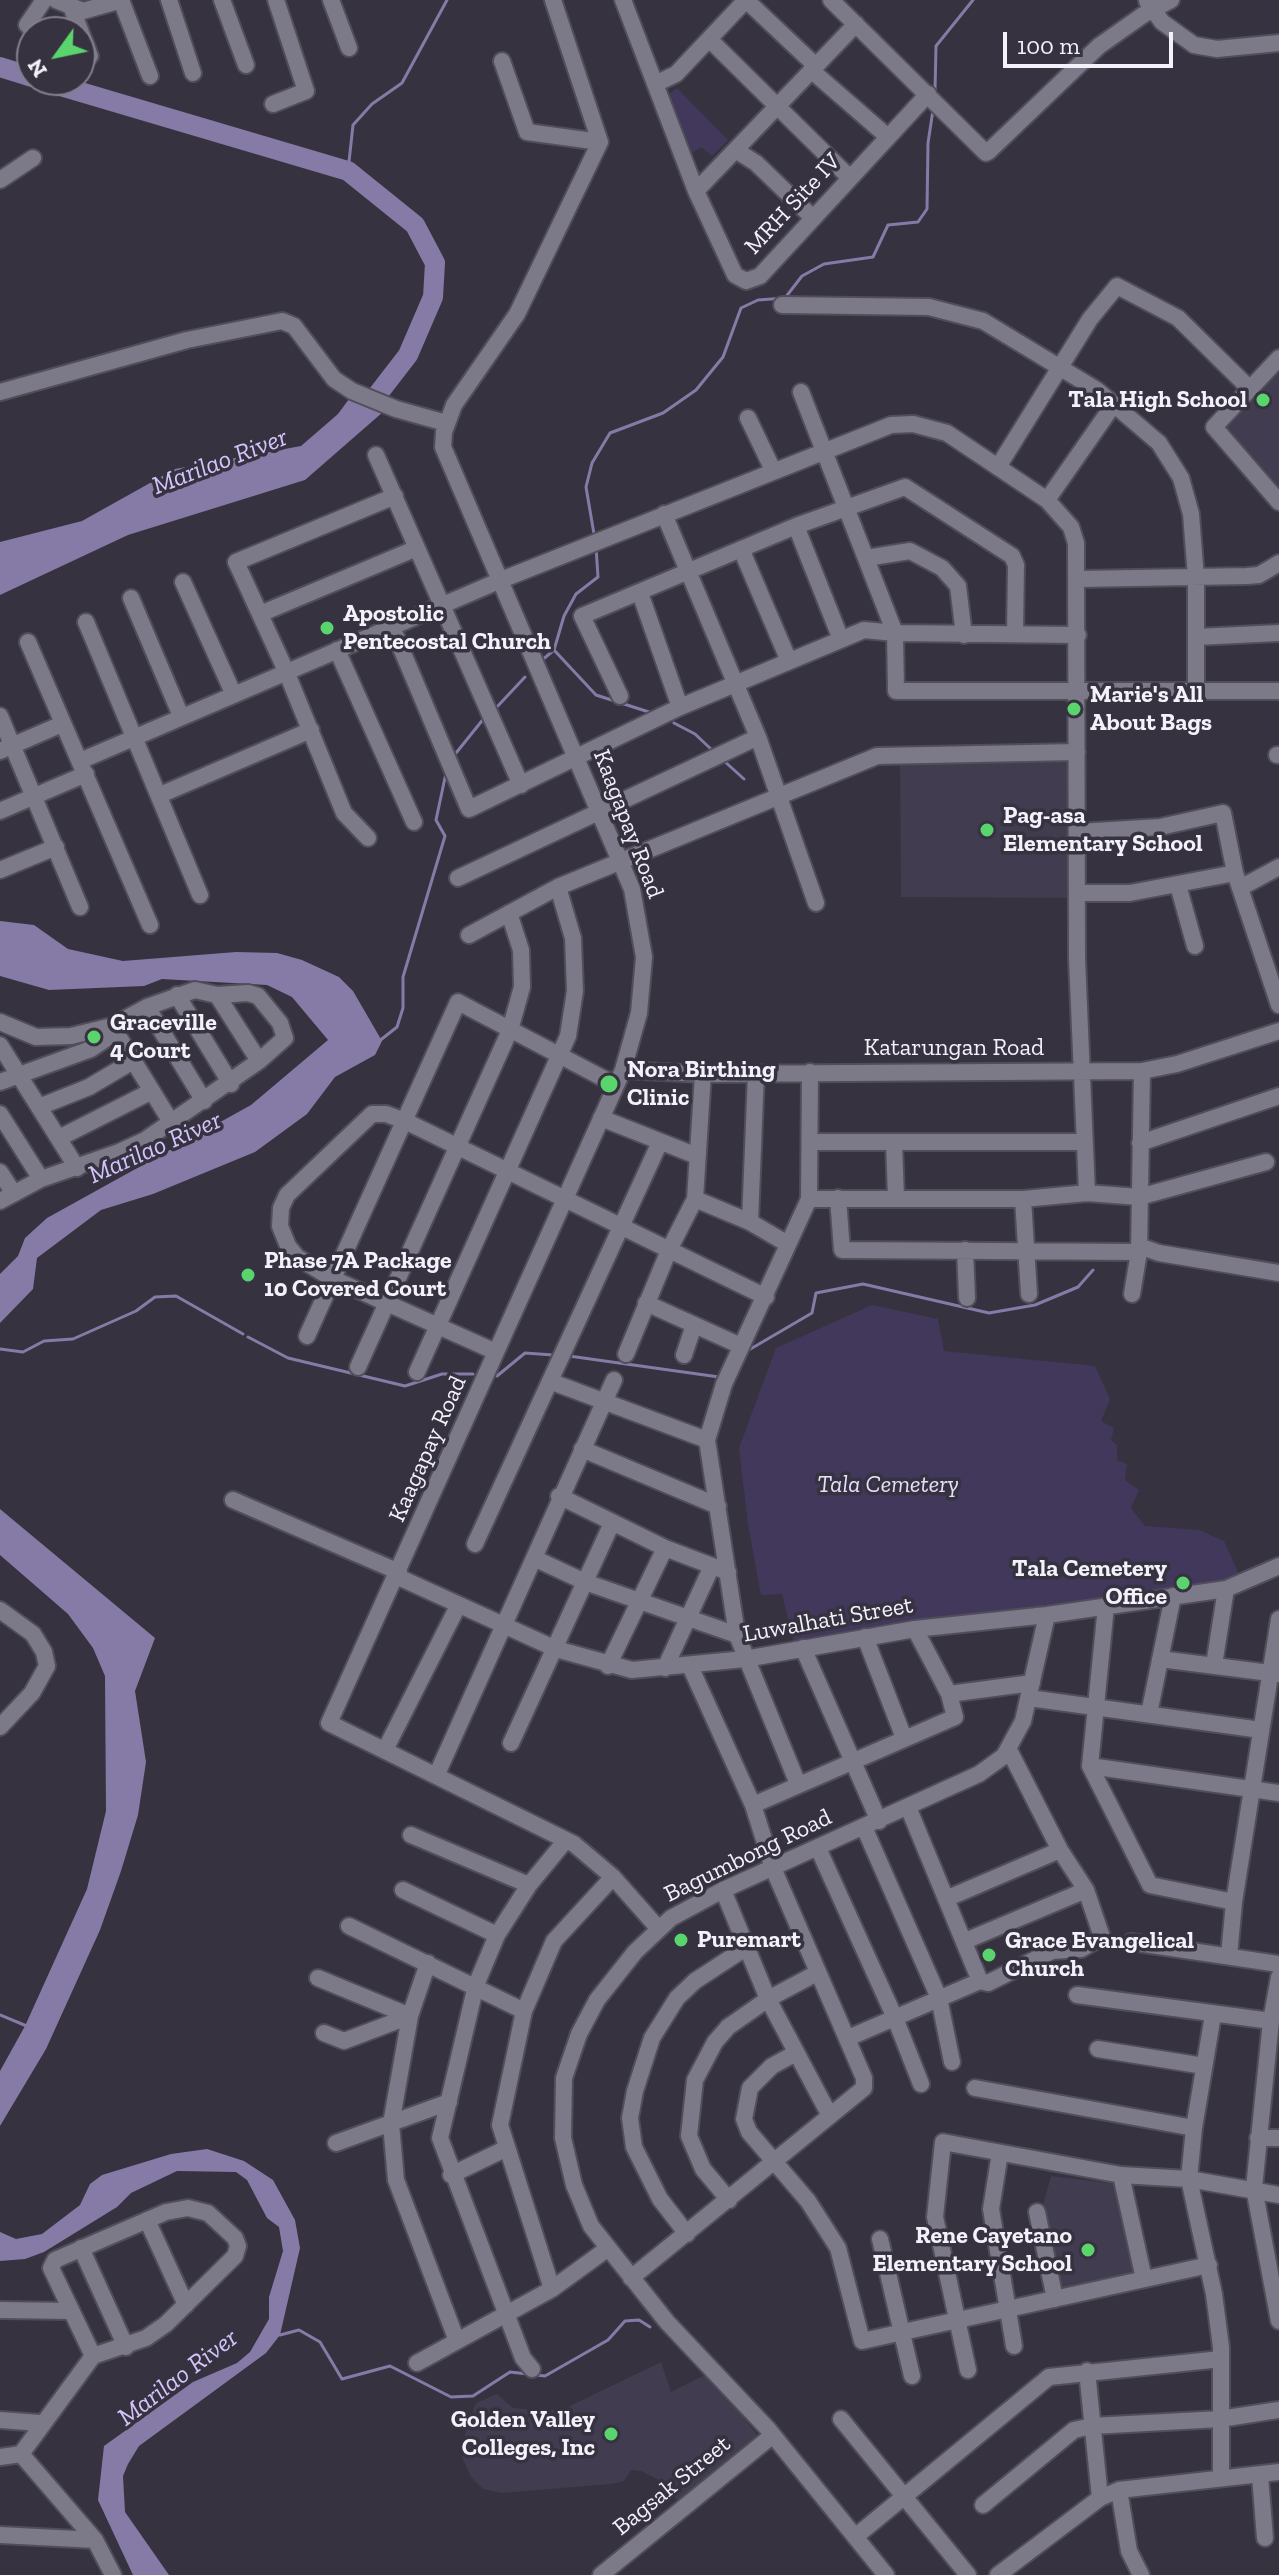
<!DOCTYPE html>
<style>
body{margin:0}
#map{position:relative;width:1279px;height:2575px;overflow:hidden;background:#363240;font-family:"Zilla Slab",serif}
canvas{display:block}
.north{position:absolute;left:16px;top:16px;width:80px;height:80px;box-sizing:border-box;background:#363240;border:2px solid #827e8a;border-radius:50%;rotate:237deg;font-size:22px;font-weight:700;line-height:32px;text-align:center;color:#f3f1fa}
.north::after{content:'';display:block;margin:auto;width:28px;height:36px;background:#5ad56e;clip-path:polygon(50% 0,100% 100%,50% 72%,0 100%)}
.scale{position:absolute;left:1003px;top:32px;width:170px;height:36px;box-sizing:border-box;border:4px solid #f3f1fa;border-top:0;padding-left:10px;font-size:24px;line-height:28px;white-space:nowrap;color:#f3f1fa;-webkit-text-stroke:6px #363240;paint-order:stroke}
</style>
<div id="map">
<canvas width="1279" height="2575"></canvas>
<div class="north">N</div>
<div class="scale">100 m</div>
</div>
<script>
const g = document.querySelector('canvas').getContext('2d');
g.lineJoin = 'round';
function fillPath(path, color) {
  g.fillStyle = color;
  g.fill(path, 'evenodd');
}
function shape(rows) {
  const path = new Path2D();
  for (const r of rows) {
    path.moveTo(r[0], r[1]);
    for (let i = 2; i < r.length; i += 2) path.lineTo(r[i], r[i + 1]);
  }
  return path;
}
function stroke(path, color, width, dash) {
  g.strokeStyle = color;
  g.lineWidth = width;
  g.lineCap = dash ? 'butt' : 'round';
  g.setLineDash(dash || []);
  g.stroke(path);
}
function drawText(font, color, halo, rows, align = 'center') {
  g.font = font + ' "Zilla Slab",serif';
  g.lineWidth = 7;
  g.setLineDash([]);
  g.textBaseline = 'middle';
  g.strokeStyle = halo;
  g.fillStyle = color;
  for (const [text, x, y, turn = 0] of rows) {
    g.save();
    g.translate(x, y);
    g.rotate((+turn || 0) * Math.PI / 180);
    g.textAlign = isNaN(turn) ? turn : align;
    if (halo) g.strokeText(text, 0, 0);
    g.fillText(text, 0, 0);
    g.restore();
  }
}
fillPath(shape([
 [1279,364,1279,497,1218,433],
 [900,760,1073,762,1075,898,901,897],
 [1051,2176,1118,2184,1136,2277,1059,2294,1038,2223],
 [661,2362,671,2392,709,2373,761,2440,681,2504,659,2480,641,2471,631,2470,624,2481,611,2484,502,2493,483,2489,471,2477,462,2457,466,2429,476,2403,497,2394,513,2408,547,2411,568,2407]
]), '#413c4f');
fillPath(shape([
 [677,88,728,140,712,156,701,147,687,157,664,98],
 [872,1305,938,1319,944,1351,1095,1366,1110,1399,1101,1421,1114,1428,1111,1440,1117,1445,1117,1460,1127,1464,1125,1480,1139,1490,1131,1508,1145,1526,1199,1530,1224,1541,1238,1572,1222,1584,794,1643,782,1594,761,1595,748,1524,739,1448,776,1348]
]), '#42385b');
fillPath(shape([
 [349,399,383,412,305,480,128,535,0,595,0,542,82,521,175,469,301,446,338,414],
 [0,921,34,925,68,949,123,961,236,952,277,953,302,960,339,977,353,991,382,1041,375,1055,335,1077,307,1114,255,1152,153,1194,101,1210,37,1258,33,1289,0,1323,0,1274,18,1256,25,1238,47,1218,251,1105,328,1040,292,997,267,985,162,979,144,986,49,990,0,976],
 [0,1509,155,1638,135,1691,146,1762,138,1815,121,1871,100,1930,46,2049,0,2126,0,2071,25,2026,87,1889,106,1811,105,1676,93,1648,68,1614,0,1555],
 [207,2149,244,2161,273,2180,295,2220,300,2248,280,2335,266,2353,139,2446,128,2464,123,2476,125,2512,169,2575,133,2575,98,2500,104,2446,193,2382,237,2363,250,2352,269,2319,269,2297,283,2251,279,2227,267,2218,247,2180,236,2172,177,2171,131,2193,117,2207,44,2252,25,2259,0,2261,0,2232,16,2239,42,2234,80,2205,90,2184,102,2175,171,2154]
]), '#867ba6');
stroke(shape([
 [935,91,936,46,973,0],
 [348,171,353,125,372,104,402,83,447,0],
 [594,534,586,487,592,463,610,433,663,413,696,390,723,357,741,308,758,300,785,298,802,276,824,264,873,257,888,225,918,222,927,209,928,143,933,110],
 [554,650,596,695,652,713],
 [541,661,554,650,564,616,576,594,598,577,596,547],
 [495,709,525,677],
 [674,723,695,734,712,750],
 [452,758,485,717],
 [723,760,744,779],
 [378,1042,397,1027,403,1008,403,977,445,836,436,820,446,773],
 [248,1337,288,1358,405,1386,442,1374,473,1374],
 [0,1349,23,1352,44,1341,73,1339,136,1311,155,1297,176,1296,243,1334],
 [747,1351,812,1313,816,1293,863,1284,989,1313,1035,1305,1078,1287,1093,1270],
 [569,1356,719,1377],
 [497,1376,525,1353,553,1355],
 [0,2015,29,2027],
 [280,2335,299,2330,320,2342,342,2379,390,2366,451,2397,473,2396,510,2372,545,2376,608,2340,625,2321,639,2320,650,2327]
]), '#867ba6', 3);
stroke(shape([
 [0,67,32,77],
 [40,80,348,171,415,225,435,263,433,297,408,355,364,412]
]), '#867ba6', 20);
const minor = shape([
 [56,0,83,11,122,0],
 [121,0,150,76],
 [169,0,193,73],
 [222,0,246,65],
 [331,0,349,48],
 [553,0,600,142,517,314,454,405,444,432,443,447,632,889,644,957,639,1013,623,1070,329,1723,574,1844,613,1877,658,1928],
 [623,0,696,191,735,275,746,281,760,276,928,94],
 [746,0,816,66],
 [831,0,986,153],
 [69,1,90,56],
 [1147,1,1162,22,1194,45,1217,49,1279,43],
 [27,25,44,0],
 [709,39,850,178],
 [502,61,527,132,600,142],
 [811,70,888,137],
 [655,84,676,74,746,0],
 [273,104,306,91,276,0],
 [737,151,756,163,813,218],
 [988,152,1099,46,1143,15,1171,0],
 [0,180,33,158],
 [696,191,856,24],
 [782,305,929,307,983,321,1097,390,1159,443,1181,478,1191,514,1196,578,1196,692],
 [1279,358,1214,427,1279,502],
 [0,392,187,340,282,321,294,326,334,379,352,391,396,409,446,423],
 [801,392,895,633,896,691,1279,691],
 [748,418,773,470],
 [376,455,521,785],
 [998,467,1090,319,1117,286,1178,318,1249,388],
 [1047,500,1114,404],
 [664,514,758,737,816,903],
 [796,526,840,637],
 [741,549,789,661],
 [866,558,910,551,942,568,958,586,964,635],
 [1079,579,1247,576,1259,575,1279,563],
 [183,582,234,695],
 [640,593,680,707],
 [131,598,181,716],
 [260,614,417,548],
 [86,622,200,895],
 [392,627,469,809,680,707,864,630,895,633,1078,635],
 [1196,637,1279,633],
 [28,642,150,925],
 [337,650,414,822],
 [620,696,582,616,796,526,905,487,1012,556,1016,565,1015,634],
 [0,716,80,907],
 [0,751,62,724],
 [1277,755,1279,755],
 [80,761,501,580,891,425,913,424,947,433,1047,500,1071,527,1076,543,1077,959,1087,1193],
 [160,795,311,730],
 [0,811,86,774],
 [1079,832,1160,827,1223,813,1235,873,1279,1005],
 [368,838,344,813,286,671,236,562,395,496],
 [0,870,56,847],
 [458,878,758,737],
 [1178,885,1195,946],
 [1240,888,1279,867],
 [1078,893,1130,893,1235,873],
 [469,935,558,887,877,756,1077,752],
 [177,995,231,1084],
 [217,995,248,993,258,996,280,1023,285,1038,259,1061],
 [147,1007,204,1101],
 [0,1022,36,1037,71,1036,112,1026,147,1007,195,990,217,995,259,1061,145,1140,119,1152,41,1179,0,1201],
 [112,1026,171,1122],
 [0,1045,77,1168],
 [623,1070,703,1074,1142,1071,1177,1064,1279,1031],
 [0,1082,91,1049,116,1032],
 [39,1107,89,1087,133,1061],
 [0,1114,41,1179],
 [601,1118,697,1156],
 [59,1138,152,1091],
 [810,1142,1083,1142],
 [894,1142,896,1198],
 [1140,1143,1279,1096],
 [0,1172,13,1192],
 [838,1198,842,1250,1139,1252],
 [695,1199,750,1222,786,1243],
 [809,1199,1023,1199,1087,1193,1139,1197,1266,1162],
 [1023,1199,1029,1294],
 [750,1222,756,1073],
 [1139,1246,1159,1253,1279,1273],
 [965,1250,967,1298],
 [1132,1294,1139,1252,1142,1071],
 [646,1303,741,1346],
 [307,1336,458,1002,616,1085],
 [496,1352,331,1278,297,1257,288,1246,280,1226,281,1208,287,1195,372,1114,386,1114,405,1121,766,1297],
 [626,1354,669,1250,695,1199,703,1074],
 [684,1355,694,1325],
 [358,1367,510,1030,522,987,521,950,509,913],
 [417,1372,568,1036,575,991,573,938,558,887],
 [552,1382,707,1440],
 [582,1449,718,1506],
 [559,1496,665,1548,728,1572],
 [233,1500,399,1572],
 [475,1544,660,1142],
 [536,1559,585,1582,737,1635],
 [396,1576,556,1649,632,1670,745,1659,915,1629,1047,1615,1226,1589,1279,1566],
 [1106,1606,1090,1766,1150,1885,1234,1902],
 [0,1610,33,1634,44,1652,47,1666,32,1693,0,1727],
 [865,1637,904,1738],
 [803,1648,879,1821],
 [1160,1659,1278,1674],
 [1214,1665,1226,1589],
 [608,1666,665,1548],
 [665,1668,712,1566],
 [949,1694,1032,1683],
 [1029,1698,1261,1730],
 [1149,1714,1173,1596],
 [511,1743,612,1523],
 [385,1750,458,1606],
 [1090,1766,1279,1793],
 [437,1774,614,1380],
 [798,1784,737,1635,707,1440,724,1384,809,1199,810,1072],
 [753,1805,955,1717,949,1694,915,1629],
 [908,1807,980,1981],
 [864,1827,939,1998,952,2062],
 [411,1835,529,1885],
 [818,1848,895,2018,921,2084],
 [403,1890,497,1935],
 [723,1890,768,1999,830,2116],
 [948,1898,1060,1850],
 [349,1926,524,2011],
 [965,1941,1086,1890],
 [1131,1942,1279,1964],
 [1229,1956,1234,1902,1279,1619],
 [428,1963,410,2016,391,2124,396,2180,457,2341],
 [1279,1977,1271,2021,1254,2188,1279,2321],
 [318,1978,410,2016],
 [1077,1995,1271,2021],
 [1213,2015,1194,2128,1189,2179,1214,2294,1221,2347,1221,2477],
 [324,2033,344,2041,410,2016],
 [848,2038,980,1981,988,1983,1052,1951,1081,1949,1102,1937,1086,1890,1060,1850,1009,1750],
 [1098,2049,1204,2066],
 [796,2053,772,2066,750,2088,744,2119,749,2132,808,2201,838,2248,862,2341,1209,2265],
 [975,2088,1194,2128],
 [1258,2138,1279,2138],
 [336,2143,449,2102],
 [1000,2153,991,2209,1014,2346],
 [451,2175,505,2149],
 [1121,2175,1144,2279],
 [729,2200,703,2169,689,2136,695,2080,715,2042,728,2027,768,1999,817,1973],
 [1037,2212,1055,2299],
 [147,2220,186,2305],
 [687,2234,660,2199,634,2147,630,2118,635,2091,652,2038,677,1998,695,1981,747,1947],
 [880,2239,912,2376],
 [81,2248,126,2347],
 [631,2278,864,2088,864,2078,773,1868,753,1805,690,1666],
 [552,2289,500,2125,524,2011,554,1941,613,1877],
 [0,2310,71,2311],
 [417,2363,552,2289,607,2249],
 [532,2369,523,2358,440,2138,476,1985,497,1935,529,1885,566,1840],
 [968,2370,935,2217,943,2142,1121,2175,1189,2179,1279,2195],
 [1087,2371,1100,2498],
 [841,2419,968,2575],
 [0,2420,40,2423],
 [21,2454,93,2356,146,2338,166,2324,235,2256,238,2246,235,2238,208,2213,188,2208,166,2212,55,2260,51,2268,93,2356],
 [21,2454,95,2540,113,2575],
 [0,2457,21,2454],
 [1260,2476,1265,2538],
 [1119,2490,1129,2551,1141,2575],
 [983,2505,1074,2430,1092,2426,1220,2419,1279,2410],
 [0,2535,95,2540],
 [855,2537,1049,2377,1221,2359],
 [601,2575,773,2435],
 [886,2575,768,2429,667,2322,591,2226,574,2185,563,2138,564,2078,579,2034,597,2000,635,1952,671,1918,723,1890,979,1774,1004,1756,1023,1721,1047,1615],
 [998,2575,1100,2498,1119,2490,1279,2472]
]);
stroke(minor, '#504e59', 20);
stroke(minor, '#7c7988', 16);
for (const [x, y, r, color] of [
 [1263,400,8,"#5ad56e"],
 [327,628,8,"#5ad56e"],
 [1074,709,8,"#5ad56e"],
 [987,830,8,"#5ad56e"],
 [94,1037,8,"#5ad56e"],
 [609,1084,10,"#5ad56e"],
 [248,1275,8,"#5ad56e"],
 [1183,1583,8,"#5ad56e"],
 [681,1940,8,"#5ad56e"],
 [989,1955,8,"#5ad56e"],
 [1088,2250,8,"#5ad56e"],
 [611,2434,8,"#5ad56e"]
]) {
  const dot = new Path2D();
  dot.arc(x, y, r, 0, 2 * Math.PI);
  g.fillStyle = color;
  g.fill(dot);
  stroke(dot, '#363240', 3);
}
drawText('24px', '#f3f1fa', '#363240', [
 ["MRH Site IV",793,204,-47],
 ["Kaagapay Road",628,824,69],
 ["Katarungan Road",954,1048],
 ["Kaagapay Road",428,1449,-66],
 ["Luwalhati Street",828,1620,-10],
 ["Bagumbong Road",748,1856,-26],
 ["Bagsak Street",672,2486,-39]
]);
drawText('bold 24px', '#f3f1fa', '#363240', [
 ["Tala High School",1247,400,"right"],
 ["Apostolic",343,614],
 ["Pentecostal Church",343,642],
 ["Marie's All",1090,695],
 ["About Bags",1090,723],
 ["Pag-asa",1003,816],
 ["Elementary School",1003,844],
 ["Graceville",110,1023],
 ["4 Court",110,1051],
 ["Nora Birthing",627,1070],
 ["Clinic",627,1098],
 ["Phase 7A Package",264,1261],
 ["10 Covered Court",264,1289],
 ["Tala Cemetery",1167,1569,"right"],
 ["Office",1167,1597,"right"],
 ["Puremart",697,1940],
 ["Grace Evangelical",1005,1941],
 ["Church",1005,1969],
 ["Rene Cayetano",1072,2236,"right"],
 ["Elementary School",1072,2264,"right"],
 ["Golden Valley",595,2420,"right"],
 ["Colleges, Inc",595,2448,"right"]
], 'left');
drawText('italic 24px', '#e6dffb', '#363240', [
 ["Tala Cemetery",888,1485]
]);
drawText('italic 26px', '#d3c4fb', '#363240', [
 ["Marilao River",220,462,-21],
 ["Marilao River",155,1148,-24],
 ["Marilao River",178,2378,-37]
]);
</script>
